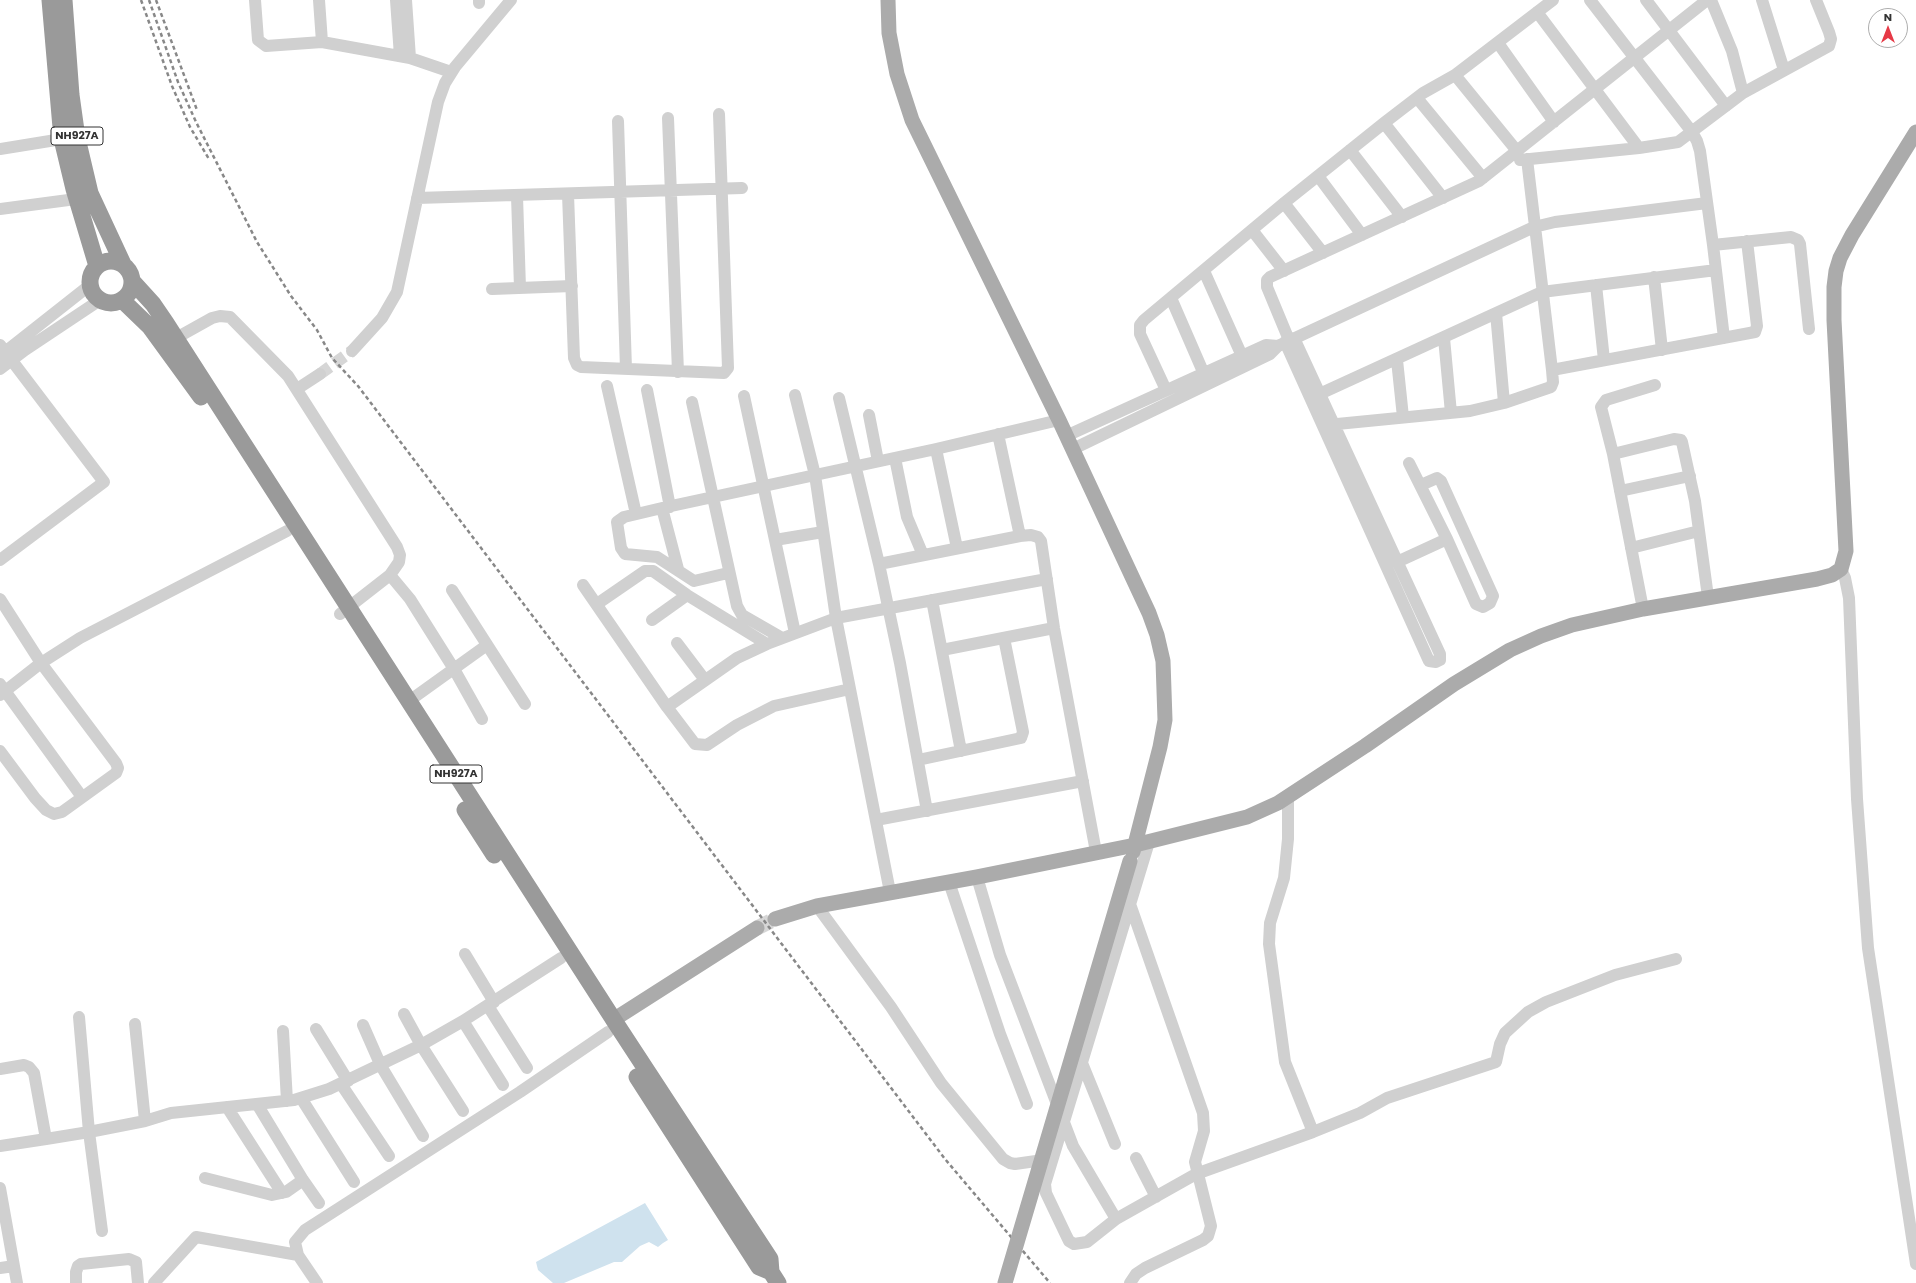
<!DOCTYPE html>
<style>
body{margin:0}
#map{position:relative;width:1916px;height:1283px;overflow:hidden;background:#fff;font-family:Poppins,sans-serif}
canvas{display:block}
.north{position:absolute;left:1868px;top:8px;width:40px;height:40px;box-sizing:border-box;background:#fff;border:1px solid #adadad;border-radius:50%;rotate:0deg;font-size:11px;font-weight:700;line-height:16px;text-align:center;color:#333}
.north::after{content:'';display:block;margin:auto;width:14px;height:18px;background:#e63946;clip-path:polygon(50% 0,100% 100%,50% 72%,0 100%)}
</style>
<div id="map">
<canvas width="1916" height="1283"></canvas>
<div class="north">N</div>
</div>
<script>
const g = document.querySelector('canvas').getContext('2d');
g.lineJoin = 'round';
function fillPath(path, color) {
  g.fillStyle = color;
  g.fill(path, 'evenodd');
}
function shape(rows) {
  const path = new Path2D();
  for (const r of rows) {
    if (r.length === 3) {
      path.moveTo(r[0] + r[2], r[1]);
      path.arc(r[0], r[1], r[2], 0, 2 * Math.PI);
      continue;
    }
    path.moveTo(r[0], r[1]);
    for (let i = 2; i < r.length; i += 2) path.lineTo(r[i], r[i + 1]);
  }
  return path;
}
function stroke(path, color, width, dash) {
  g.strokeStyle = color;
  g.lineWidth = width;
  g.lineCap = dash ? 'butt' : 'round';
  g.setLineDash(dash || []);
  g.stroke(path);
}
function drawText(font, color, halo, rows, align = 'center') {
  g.font = font + ' Poppins,sans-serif';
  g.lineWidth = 4;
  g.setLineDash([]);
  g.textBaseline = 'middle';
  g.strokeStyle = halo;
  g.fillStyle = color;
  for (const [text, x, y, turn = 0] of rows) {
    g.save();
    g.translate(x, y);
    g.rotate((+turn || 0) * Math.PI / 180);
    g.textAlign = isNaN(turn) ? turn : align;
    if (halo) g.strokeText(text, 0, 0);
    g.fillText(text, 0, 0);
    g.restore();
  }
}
fillPath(shape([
 [645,1203,668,1240,663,1243,658,1247,649,1242,640,1246,622,1262,614,1262,564,1283,553,1283,538,1270,536,1262]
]), '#cfe2ee');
stroke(shape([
 [320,374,352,351]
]), '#d6d6d6', 12, [12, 6]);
stroke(shape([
 [757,928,775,919]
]), '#d6d6d6', 15, [15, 8]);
stroke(shape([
 [255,0,258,40,266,46,322,42,410,58,451,72],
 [319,0,322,42],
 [396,0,400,56],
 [406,0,410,58],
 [479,0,479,3],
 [1590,0,1692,132,1697,141,1700,151,1713,245,1724,338],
 [1646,0,1726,106],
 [1711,0,1732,51,1743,93],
 [1762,0,1784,70],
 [1537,12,1639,148],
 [1498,43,1554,122],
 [1455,75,1517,151],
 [1417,98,1483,178],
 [668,118,678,372],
 [618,121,626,369],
 [1384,123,1443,198],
 [0,149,62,139],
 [1350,150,1402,217],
 [1520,160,1639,148,1678,142,1743,93,1829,46,1831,39,1829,32,1816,0],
 [1318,176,1362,235],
 [568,194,574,358,577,365,581,367,724,373,728,368,719,114],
 [517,196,520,288],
 [417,198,742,188],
 [1284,203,1323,253],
 [0,209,76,199],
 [1252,230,1284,271],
 [1713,245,1791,237,1798,240,1800,244,1809,329],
 [1204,271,1242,356],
 [1654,277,1662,350],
 [1596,285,1604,360],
 [492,289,572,286],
 [1171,298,1204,374],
 [1496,313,1504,403],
 [1444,338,1451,413],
 [1289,340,1267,287,1267,280,1270,277,1479,181,1707,0],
 [169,342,212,318,220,316,230,317,288,376,397,547,400,555,399,562,390,575,340,614],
 [1285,342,1429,661,1436,662,1440,660,1440,654,1294,338],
 [0,345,104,482,0,560],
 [352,351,382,318,397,292,438,102,445,83,455,67,511,0],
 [0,356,90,285],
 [1397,360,1403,417],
 [0,369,25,350,100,300],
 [1552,370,1755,332,1757,326,1747,241],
 [607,386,636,514],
 [297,389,320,374],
 [647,390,670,507],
 [1166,390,1140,334,1140,325,1144,320,1284,203,1384,123,1423,93,1455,75,1553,0],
 [795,395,815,475,836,618,890,892],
 [744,396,795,633],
 [1313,397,1542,292,1716,270],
 [839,398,879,564,900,663,927,811],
 [692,402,737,606,742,615,782,638],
 [869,415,878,461],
 [1327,425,1470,411,1504,403,1551,387,1553,382,1552,370,1527,159],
 [998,434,1020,536],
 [1066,436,1266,345,1278,346],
 [936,449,957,548],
 [1073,449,1270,354,1278,346,1534,227,1555,222,1707,203],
 [1613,454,1674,439,1681,440,1682,442,1695,501,1708,597],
 [895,458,907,517,923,555],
 [1409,463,1447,539,1476,604,1483,607,1490,603,1493,596,1441,481,1437,478,1421,485],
 [1620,491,1690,476],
 [662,508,678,569],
 [775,540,823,532],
 [1631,548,1699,531],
 [1397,562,1447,539],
 [879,564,1020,536,1031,535,1038,537,1041,541,1054,628,1096,852],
 [1841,569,1845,578,1849,598,1857,799,1868,948,1916,1264],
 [728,573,694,581,657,557,625,554,621,548,617,522,624,517,662,508,936,449,1059,420],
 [390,575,410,599,454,669,482,719],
 [583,585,667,707,695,744,707,745,737,725,774,706,850,689],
 [452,590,525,704],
 [0,599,41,663,116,763,118,768,116,773,62,812,54,814,46,810,35,798,0,751],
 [932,600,961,751],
 [597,604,645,571,653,571,687,595,767,644],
 [1643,609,1613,454,1601,407,1606,400,1655,385],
 [652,620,687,595],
 [677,643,705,680],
 [942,650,1054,628],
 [0,684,82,797],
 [0,695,41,663,80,638,287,531],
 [409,701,487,645],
 [667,707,737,658,767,644,836,618,1047,579],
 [918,760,1021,738,1023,732,1004,638],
 [1288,797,1288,839,1284,878,1270,923,1269,944,1285,1062,1313,1132],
 [876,820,1083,781],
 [1149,842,1045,1184,1046,1193,1066,1235,1069,1241,1074,1244,1087,1242,1116,1219,1196,1174,1313,1132,1360,1113,1387,1098,1496,1062,1500,1044,1505,1033,1528,1012,1546,1002,1615,975,1676,959],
 [977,877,1000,955,1073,1146,1116,1219],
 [949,882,1000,1034,1027,1104],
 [1130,904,1203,1113,1204,1131,1195,1162,1211,1226,1208,1236,1203,1240,1145,1268,1136,1274,1130,1283],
 [817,906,891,1007,941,1083,1003,1159,1010,1163,1015,1164,1050,1159],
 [465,954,494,1002],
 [488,1006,527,1068],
 [404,1014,421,1045,463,1111],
 [79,1017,89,1132,145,1121,171,1113,294,1100,329,1089,421,1045,463,1021,561,958],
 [463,1021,503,1085],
 [135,1024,145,1121],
 [363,1025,381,1066,423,1136],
 [316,1029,348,1081],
 [283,1031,287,1101],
 [1082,1063,1115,1144],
 [0,1069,24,1065,29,1067,34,1073,46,1139,89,1132,102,1231],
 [341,1084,389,1156],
 [301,1098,354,1182],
 [257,1104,303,1180,319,1203],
 [227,1107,282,1193],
 [0,1146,46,1139],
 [1136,1158,1156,1197],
 [205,1178,272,1195,286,1192,303,1180],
 [0,1188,17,1283],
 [0,1268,14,1266],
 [76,1283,76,1272,78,1266,81,1264,129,1259,136,1262,138,1283],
 [154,1283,196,1237,298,1255],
 [317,1283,298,1255,295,1242,305,1230,520,1092,608,1032]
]), '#d0d0d0', 12);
stroke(shape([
 [888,0,889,33,897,74,912,120,1059,420,1149,613,1157,635,1163,661,1165,720,1160,747,1133,852],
 [775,919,817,906,977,877,1135,845,1247,817,1278,803,1365,746,1454,684,1510,650,1541,636,1572,625,1643,609,1817,579,1832,575,1841,569,1846,551,1834,320,1834,287,1836,271,1840,258,1852,235,1916,132],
 [613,1020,757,928]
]), '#ababab', 15);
stroke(shape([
 [50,0,62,139,74,189,97,266],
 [64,0,71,95,77,138,90,193,123,264],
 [111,282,21],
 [133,282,153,304,166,323,617,1025,770,1259,771,1272,778,1283],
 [122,300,150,327,201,397],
 [465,810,494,855],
 [637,1077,759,1267,771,1272]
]), '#9a9a9a', 17);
stroke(shape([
 [141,0,172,86,190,127,209,159],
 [149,0,178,82,196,122,257,242,291,296,317,330,332,358,358,386,945,1159,1050,1283],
 [156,0,197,110]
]), '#888', 2.5, [4, 3]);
stroke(shape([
 [1005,1283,1130,861]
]), '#ababab', 15);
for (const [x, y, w] of [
 [77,136,52],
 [456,774,52]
]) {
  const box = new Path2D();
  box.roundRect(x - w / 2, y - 9, w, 18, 3);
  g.fillStyle = '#fff';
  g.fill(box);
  stroke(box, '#333', 1);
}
drawText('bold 11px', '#333', null, [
 ["NH927A",77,136],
 ["NH927A",456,774]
]);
</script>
